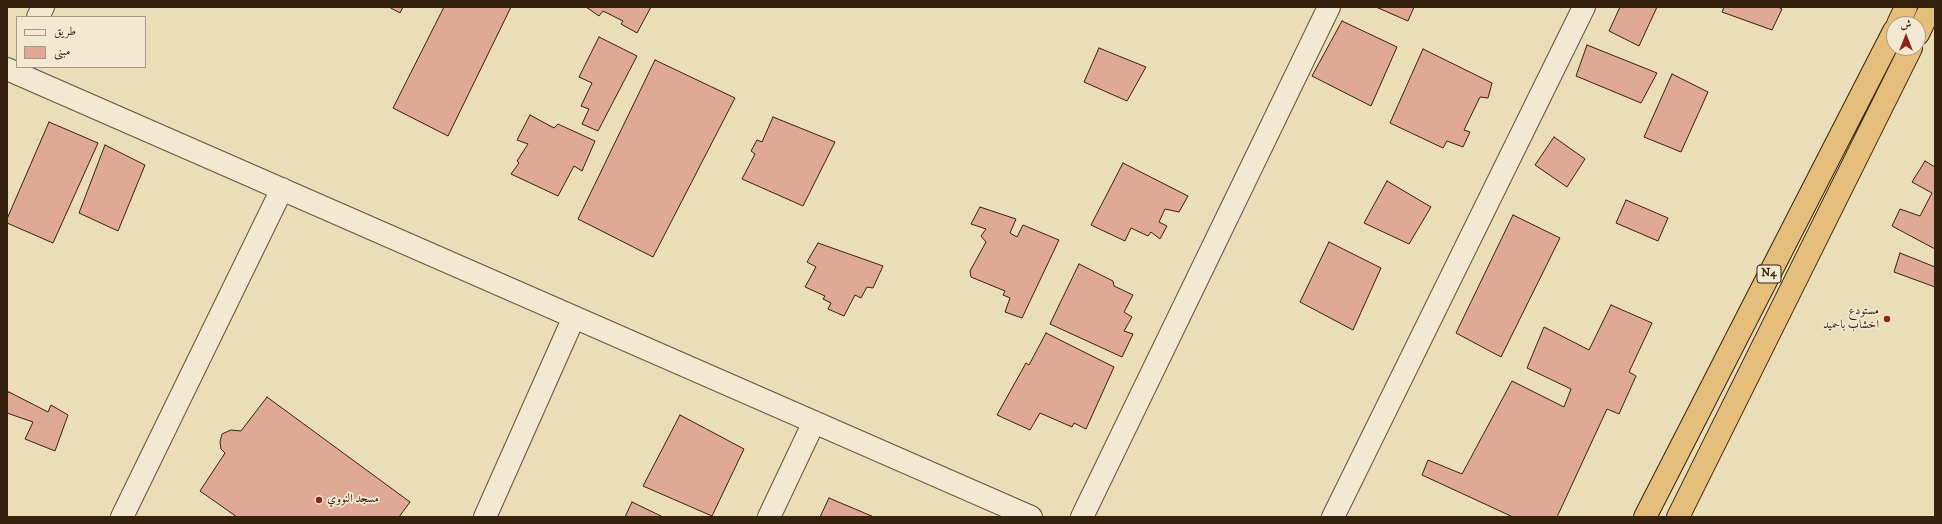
<!DOCTYPE html>
<meta charset="utf-8">
<style>
body{margin:0}
#map{position:relative;width:1942px;height:524px;overflow:hidden;background:#ecddb9;font-family:"IM FELL DW Pica",Amiri,serif}
canvas{display:block}
.frame{position:absolute;inset:0;border:8px solid #36220e;pointer-events:none}
.legend{position:absolute;left:16px;top:16px;width:130px;height:52px;box-sizing:border-box;background:#f3e9d2;border:1px solid #a79984;margin:0;padding:5px 7px;list-style:none;font-size:12px;color:#36220e}
.legend li{display:flex;align-items:center;gap:8px;height:20px}
.legend b{width:20px;border:1px solid #a79984}
.north{position:absolute;left:1886px;top:16px;width:40px;height:40px;box-sizing:border-box;background:#f3e9d2;border:1px solid #a79984;border-radius:50%;rotate:0deg;font-size:11px;font-weight:700;line-height:16px;text-align:center;color:#36220e}
.north::after{content:'';display:block;margin:auto;width:14px;height:18px;background:#8f2418;clip-path:polygon(50% 0,100% 100%,50% 72%,0 100%)}
</style>
<div id="map">
<canvas width="1942" height="524"></canvas>
<div class="frame"></div>
<ul class="legend">
<li><b style="height:5px;background:#f3e9d2"></b>طريق</li>
<li><b style="height:11px;background:#dfa996"></b>مبنى</li>
</ul>
<div class="north">ش</div>
</div>
<script>
const g = document.querySelector('canvas').getContext('2d');
g.lineJoin = 'round';
function fillPath(path, color) {
  g.fillStyle = color;
  g.fill(path, 'evenodd');
}
function shape(rows) {
  const path = new Path2D();
  for (const r of rows) {
    path.moveTo(r[0], r[1]);
    for (let i = 2; i < r.length; i += 2) path.lineTo(r[i], r[i + 1]);
  }
  return path;
}
function stroke(path, color, width, dash) {
  g.strokeStyle = color;
  g.lineWidth = width;
  g.lineCap = dash ? 'butt' : 'round';
  g.setLineDash(dash || []);
  g.stroke(path);
}
function drawText(font, color, halo, rows, align = 'center') {
  g.font = font + ' "IM FELL DW Pica",Amiri,serif';
  g.lineWidth = 3.5;
  g.setLineDash([]);
  g.textBaseline = 'middle';
  g.strokeStyle = halo;
  g.fillStyle = color;
  for (const [text, x, y, turn = 0] of rows) {
    g.save();
    g.translate(x, y);
    g.rotate((+turn || 0) * Math.PI / 180);
    g.textAlign = isNaN(turn) ? turn : align;
    if (halo) g.strokeText(text, 0, 0);
    g.fillText(text, 0, 0);
    g.restore();
  }
}
const building = shape([
 [389,7,403,7,400,13,389,7],
 [444,7,511,7,448,136,393,108,444,7],
 [586,7,651,7,637,33,621,24,623,21,603,11,599,16,586,7],
 [1376,7,1414,7,1408,21,1376,7],
 [1620,7,1657,7,1639,46,1609,31,1620,7],
 [1724,7,1778,7,1782,9,1772,30,1722,12,1724,7],
 [1342,21,1397,47,1371,106,1312,76,1342,21],
 [599,37,637,56,598,131,582,124,589,109,581,106,592,83,579,77,599,37],
 [1587,45,1657,73,1641,103,1576,76,1587,45],
 [1099,48,1146,67,1127,101,1084,82,1099,48],
 [1423,49,1492,83,1488,98,1480,97,1464,130,1470,132,1463,147,1447,141,1443,148,1390,123,1423,49],
 [655,60,735,98,653,257,578,219,655,60],
 [1672,74,1708,92,1681,152,1644,137,1672,74],
 [530,115,554,128,558,124,595,141,582,171,574,166,558,196,511,174,519,163,517,161,528,144,517,140,530,115],
 [773,117,835,142,803,206,742,179,755,154,751,151,757,140,762,142,773,117],
 [49,122,98,143,53,243,7,223,7,219,49,122],
 [1554,137,1585,159,1567,187,1535,165,1554,137],
 [105,145,145,165,118,231,79,213,105,145],
 [1925,161,1935,167,1935,249,1892,226,1900,209,1920,216,1932,193,1912,182,1925,161],
 [1123,163,1188,196,1179,212,1165,209,1159,222,1167,226,1160,239,1151,232,1148,236,1131,228,1125,241,1091,225,1123,163],
 [1387,181,1431,207,1409,244,1364,223,1387,181],
 [1626,200,1668,218,1658,241,1616,223,1626,200],
 [980,207,1016,219,1010,233,1017,237,1023,225,1059,240,1022,318,1005,312,1010,298,1003,295,1005,291,971,277,970,271,986,242,981,236,986,229,971,224,980,207],
 [1513,215,1560,238,1501,357,1456,333,1513,215],
 [1329,242,1381,268,1353,330,1300,302,1329,242],
 [818,243,883,266,873,288,867,287,861,298,855,295,844,316,828,309,831,303,823,299,825,296,805,287,816,267,807,262,818,243],
 [1900,253,1935,267,1935,287,1894,272,1900,253],
 [1079,264,1113,281,1114,286,1133,295,1124,312,1132,317,1124,331,1133,334,1122,357,1050,324,1079,264],
 [1611,305,1652,323,1629,372,1636,376,1619,414,1607,409,1557,517,1513,517,1422,475,1428,460,1462,474,1512,381,1564,407,1571,389,1527,368,1544,327,1589,350,1611,305],
 [1046,333,1114,367,1086,429,1074,423,1072,427,1040,413,1030,430,997,415,1026,363,1029,365,1046,333],
 [9,392,48,412,51,405,68,415,55,451,25,439,33,422,7,413,7,393,9,392],
 [267,397,410,502,399,517,237,517,200,491,225,453,221,449,220,442,222,434,231,430,241,431,267,397],
 [680,415,744,449,712,516,643,486,680,415],
 [829,498,874,517,820,517,829,498],
 [632,502,663,517,625,517,632,502]
]);
fillPath(building, '#dfa996');
stroke(building, '#36220e', 1);
const minor = shape([
 [38,17,43,7],
 [7,69,1031,517],
 [122,517,282,189],
 [485,517,574,317],
 [769,517,814,422],
 [1082,517,1329,7],
 [1333,517,1584,7]
]);
const highway = shape([
 [1898,24,1906,7],
 [1918,34,1931,7],
 [1645,517,1894,31],
 [1678,517,1911,48]
]);
stroke(minor, '#645139', 24);
stroke(highway, '#36220e', 24);
stroke(minor, '#f3e9d2', 22);
stroke(highway, '#e6be7c', 22);
for (const [x, y, r, color] of [
 [1887,319,4,"#8f2418"],
 [319,500,4,"#8f2418"]
]) {
  const dot = new Path2D();
  dot.arc(x, y, r, 0, 2 * Math.PI);
  g.fillStyle = color;
  g.fill(dot);
  stroke(dot, '#f3e9d2', 1.5);
}
for (const [x, y, w] of [
 [1769,274,24]
]) {
  const box = new Path2D();
  box.roundRect(x - w / 2, y - 9, w, 18, 3);
  g.fillStyle = '#f3e9d2';
  g.fill(box);
  stroke(box, '#36220e', 1);
}
drawText('bold 11px', '#36220e', null, [
 ["N4",1769,274]
]);
drawText('12px', '#36220e', '#f3e9d2', [
 ["مستودع",1879,312],
 ["اخشاب باحميد",1879,326],
 ["مسجد النووي",327,500,"left"]
], 'right');
</script>
